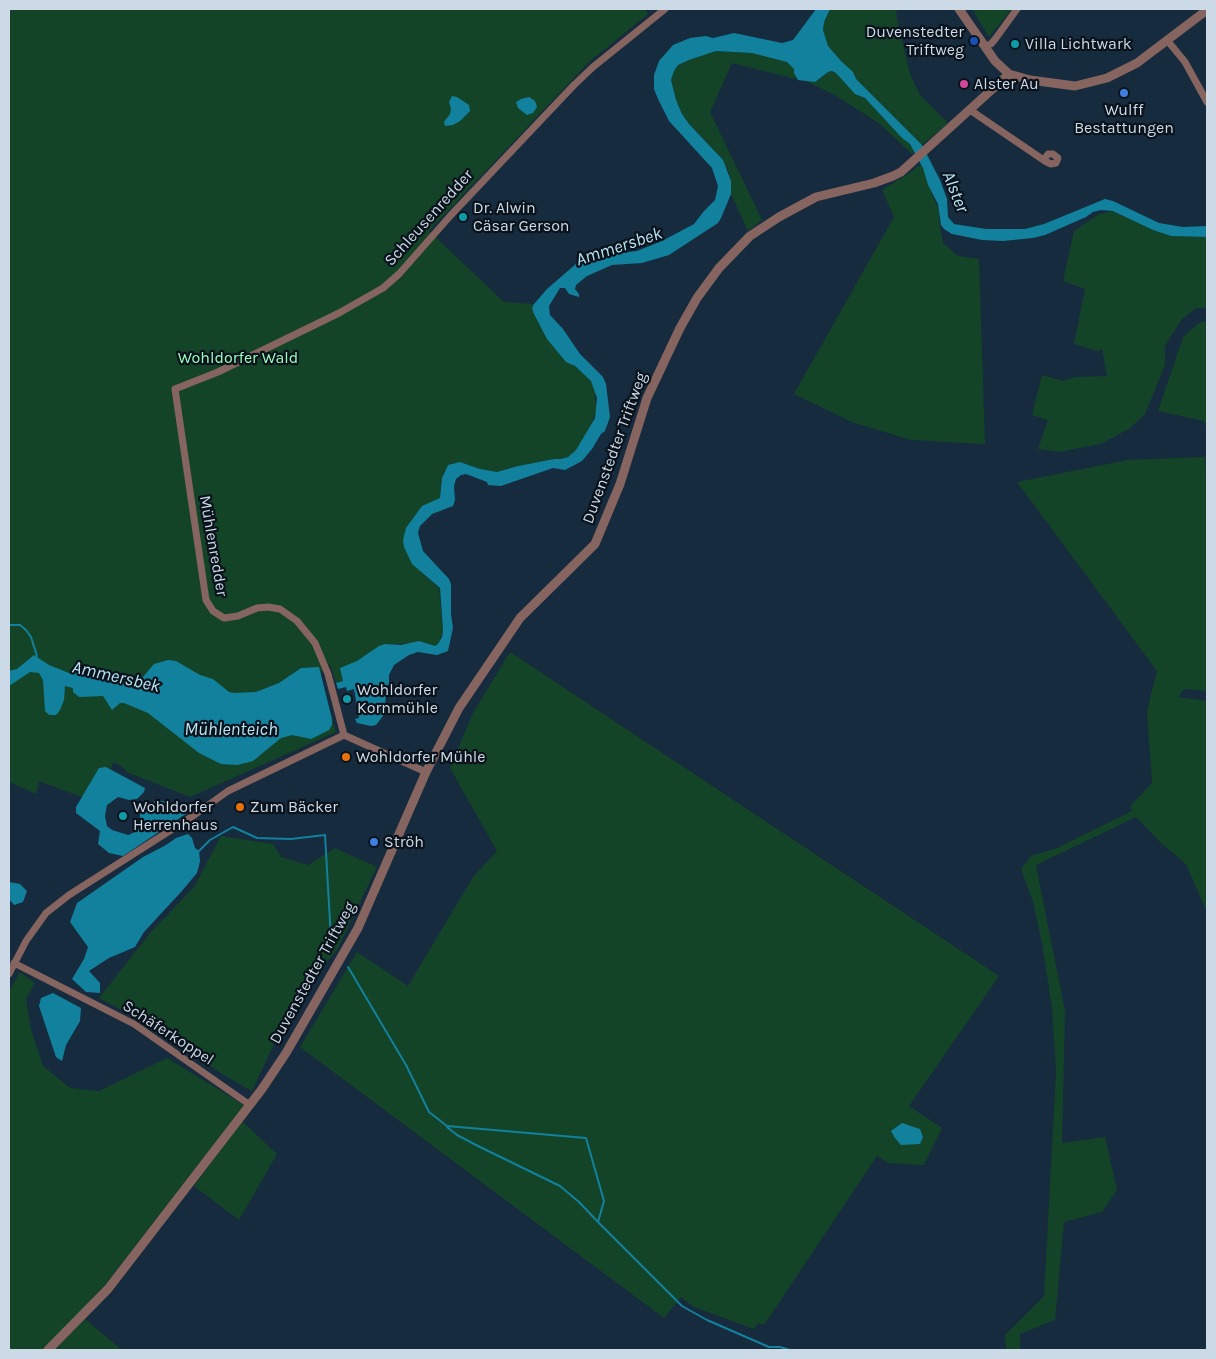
<!DOCTYPE html>
<meta charset="utf-8">
<style>
body{margin:0}
#map{position:relative;width:1216px;height:1359px;overflow:hidden;background:#162b3e;font-family:Karla,sans-serif}
canvas{display:block}
.frame{position:absolute;inset:0;border:10px solid #ccd9e6;pointer-events:none}
</style>
<div id="map">
<canvas width="1216" height="1359"></canvas>
<div class="frame"></div>
</div>
<script>
const g = document.querySelector('canvas').getContext('2d');
g.lineJoin = 'round';
function fillPath(path, color) {
  g.fillStyle = color;
  g.fill(path, 'evenodd');
}
function shape(rows) {
  const path = new Path2D();
  for (const r of rows) {
    path.moveTo(r[0], r[1]);
    for (let i = 2; i < r.length; i += 2) path.lineTo(r[i], r[i + 1]);
  }
  return path;
}
function stroke(path, color, width, dash) {
  g.strokeStyle = color;
  g.lineWidth = width;
  g.lineCap = dash ? 'butt' : 'round';
  g.setLineDash(dash || []);
  g.stroke(path);
}
function drawText(font, color, halo, rows, align = 'center') {
  g.font = font + ' Karla,sans-serif';
  g.lineWidth = 4.5;
  g.setLineDash([]);
  g.textBaseline = 'middle';
  g.strokeStyle = halo;
  g.fillStyle = color;
  for (const [text, x, y, turn = 0] of rows) {
    g.save();
    g.translate(x, y);
    g.rotate((+turn || 0) * Math.PI / 180);
    g.textAlign = isNaN(turn) ? turn : align;
    if (halo) g.strokeText(text, 0, 0);
    g.fillText(text, 0, 0);
    g.restore();
  }
}
fillPath(shape([
 [9,9,645,9,648,14,590,61,429,231,504,302,534,304,532,308,534,314,547,339,566,361,575,366,591,381,595,390,596,411,590,428,576,450,568,457,561,459,554,459,518,466,497,472,480,469,463,463,453,463,444,472,441,482,440,498,416,514,405,533,424,575,439,588,443,630,438,648,409,643,379,646,368,655,351,665,343,681,336,683,330,664,319,674,336,732,190,797,129,773,121,766,113,762,111,769,107,768,82,797,39,781,36,794,9,782],
 [830,9,896,9,897,20,910,74,920,95,948,123,922,145,856,79,828,46,823,30,824,22],
 [972,9,1012,9,989,37],
 [716,51,752,53,787,62,794,69,794,73,798,80,815,82,828,72,831,71,836,73,855,94,865,98,902,138,910,144,914,152,912,154,880,124,835,95,808,82,732,63,710,112,762,220,748,231,731,194,731,181,728,170,714,150,689,124,682,114,676,100,671,80,674,71,678,65,689,60],
 [921,164,926,174,928,185,939,210,939,220,943,243,958,256,979,259,985,444,911,440,852,422,794,394,894,217,882,190,911,172],
 [1113,211,1153,230,1171,236,1207,237,1207,308,1196,308,1181,320,1165,346,1165,365,1145,414,1129,429,1100,444,1059,452,1038,449,1048,420,1032,415,1042,375,1063,381,1075,377,1107,376,1102,349,1097,351,1074,344,1085,289,1063,281,1074,231,1099,214],
 [1207,321,1207,427,1206,427,1204,421,1158,411,1183,337,1199,323],
 [1205,457,1207,479,1207,691,1184,689,1178,697,1207,701,1207,912,1186,864,1162,844,1136,817,1036,865,1065,1011,1062,1143,1105,1137,1117,1190,1102,1212,1064,1222,1055,1320,1020,1334,1020,1350,1006,1350,1005,1335,1044,1296,1056,1072,1052,1008,1042,943,1033,902,1021,869,1031,856,1057,848,1132,811,1130,806,1152,783,1147,711,1157,671,1017,482,1128,460],
 [510,652,999,976,909,1106,942,1128,924,1165,888,1163,877,1156,764,1325,758,1323,754,1329,694,1307,681,1297,664,1318,300,1047,357,952,408,986,473,877,497,851,450,768,473,713],
 [221,836,273,844,281,857,308,865,335,848,377,867,337,950,294,1001,252,1091,227,1077,142,1021,99,998,150,933,194,887],
 [20,972,35,983,26,999,31,1029,43,1066,70,1088,99,1091,167,1058,244,1105,105,1285,44,1350,9,1350,9,991],
 [242,1121,277,1154,239,1220,194,1186],
 [85,1319,122,1350,55,1350]
]), '#144428');
fillPath(shape([
 [816,9,830,9,824,22,823,30,828,46,841,61,853,72,856,79,922,145,940,180,947,199,948,217,954,224,986,229,1025,229,1044,224,1105,199,1113,201,1159,223,1183,227,1207,226,1207,237,1171,236,1153,230,1113,211,1101,210,1093,212,1086,217,1045,235,1033,238,1003,241,982,240,952,234,944,229,941,225,938,204,928,185,923,168,910,144,902,138,865,98,855,94,836,73,832,71,828,72,815,82,798,80,794,73,794,69,787,62,752,53,716,51,689,60,678,65,674,71,671,80,676,100,682,114,689,124,723,160,731,181,731,194,721,218,718,223,669,255,642,263,612,265,587,276,576,285,575,289,579,294,579,297,569,294,565,288,560,288,549,306,550,315,563,329,580,354,603,377,606,384,610,417,605,431,601,434,592,449,582,461,565,470,553,468,501,486,488,485,487,482,466,474,461,475,456,479,454,486,455,500,453,506,432,514,420,526,418,533,423,551,449,579,451,584,451,614,453,628,448,651,437,655,418,652,409,655,394,665,389,675,389,684,386,692,385,709,383,716,376,725,371,726,357,723,355,719,359,718,354,689,347,691,346,687,338,689,336,683,343,681,340,668,357,661,379,646,385,644,401,645,419,641,435,646,438,644,442,637,443,630,440,588,412,564,404,547,403,540,406,528,422,506,440,498,442,478,448,465,460,462,480,469,497,472,518,466,554,459,561,459,568,457,576,450,595,418,597,398,591,381,575,366,566,362,547,339,534,314,532,308,534,304,547,289,577,263,604,255,637,251,662,241,694,224,704,211,715,200,718,186,712,168,669,121,658,99,654,89,654,75,659,61,673,45,690,38,706,36,713,38,734,33,782,43,793,40],
 [452,96,457,97,469,105,470,111,460,121,453,125,445,126,444,122,450,114,451,109,449,102],
 [529,97,535,101,537,107,533,113,527,115,518,108,516,102,521,99],
 [34,655,49,665,69,673,81,673,88,671,105,674,110,680,120,680,125,678,129,679,143,677,154,664,168,660,176,661,200,675,213,679,229,692,234,693,256,692,279,683,301,668,319,667,332,719,332,725,329,730,311,739,292,735,281,738,253,761,237,765,221,764,199,753,148,713,124,703,120,703,112,710,103,696,79,697,73,692,73,688,65,686,64,700,60,710,56,715,49,715,45,711,43,680,39,673,30,672,9,686,9,671,17,669],
 [106,767,145,788,144,792,137,799,129,800,118,797,107,805,105,816,107,826,112,830,128,835,133,833,140,827,140,811,148,804,158,800,182,806,186,809,186,814,123,856,109,853,98,844,100,831,76,813,76,807,99,768],
 [188,834,192,838,195,848,199,851,200,861,197,873,181,892,144,932,135,947,109,958,89,971,100,983,100,993,86,992,72,979,84,959,88,947,70,922,77,903,143,857,166,845,176,838],
 [9,882,20,884,27,891,23,902,14,905,9,899],
 [53,993,81,1008,80,1021,66,1045,62,1061,56,1057,39,1006,41,998],
 [902,1123,920,1129,923,1137,920,1144,901,1145,895,1138,891,1131]
]), '#12819e');
stroke(shape([
 [9,625,20,625,26,630,31,637,37,656],
 [199,851,210,840,233,827,257,838,291,839,325,835,331,939],
 [348,967,406,1065,429,1112,447,1126,586,1138,604,1201,598,1222,682,1306,707,1320,769,1347,780,1347,790,1350],
 [447,1127,457,1135,480,1147,560,1186,579,1202,598,1222]
]), '#12819e', 2);
stroke(shape([
 [1167,40,1185,62,1207,102],
 [984,46,991,44,996,38,1017,9],
 [970,110,1045,161,1051,164,1056,163,1058,158,1053,154,1048,154,1045,158,1045,161],
 [426,772,344,735,328,674,315,643,297,621,280,609,268,607,257,608,238,616,224,618,213,611,206,600,175,389,218,372,339,313,383,288,399,274,451,215,574,85,593,67,665,9],
 [14,963,134,1024,250,1105],
 [9,974,26,941,46,913,69,895,193,816,228,791,344,735]
]), '#86645f', 7);
stroke(shape([
 [959,9,995,61,1009,74,1030,80,1075,86,1107,78,1137,63,1207,10],
 [48,1350,108,1289,262,1089,286,1053,358,928,426,772,459,708,520,618,595,544,620,484,647,398,680,328,697,298,719,268,750,236,779,217,816,197,874,183,893,176,901,172,1009,74]
]), '#86645f', 9);
for (const [x, y, r, color] of [
 [974,41,5,"#1a4fb4"],
 [1015,44,5,"#0f9aa8"],
 [964,84,5,"#d1479c"],
 [1124,93,5,"#3f7fe0"],
 [463,217,5,"#0f9aa8"],
 [347,699,5,"#0f9aa8"],
 [346,757,5,"#e8710a"],
 [240,807,5,"#e8710a"],
 [123,816,5,"#0f9aa8"],
 [374,842,5,"#3f7fe0"]
]) {
  const dot = new Path2D();
  dot.arc(x, y, r, 0, 2 * Math.PI);
  g.fillStyle = color;
  g.fill(dot);
  stroke(dot, '#0a131b', 2);
}
drawText('16px', '#ccd9e6', '#0a131b', [
 ["Duvenstedter",964,32,"right"],
 ["Triftweg",964,50,"right"],
 ["Villa Lichtwark",1025,44],
 ["Alster Au",974,84],
 ["Wulff",1124,110,"center"],
 ["Bestattungen",1124,128,"center"],
 ["Dr. Alwin",473,208],
 ["Cäsar Gerson",473,226],
 ["Wohldorfer",357,690],
 ["Kornmühle",357,708],
 ["Wohldorfer Mühle",356,757],
 ["Wohldorfer",133,807],
 ["Herrenhaus",133,825],
 ["Zum Bäcker",250,807],
 ["Ströh",384,842]
], 'left');
drawText('16px', '#ccd9e6', '#0a131b', [
 ["Schleusenredder",429,218,-48],
 ["Duvenstedter Triftweg",615,448,-70],
 ["Mühlenredder",213,546,80],
 ["Duvenstedter Triftweg",313,973,-61],
 ["Schäferkoppel",168,1033,33]
]);
drawText('16px', '#9afcbb', '#0a131b', [
 ["Wohldorfer Wald",238,358]
]);
drawText('italic 18px', '#b7e5f5', '#0a131b', [
 ["Alster",955,192,68],
 ["Ammersbek",619,247,-18],
 ["Ammersbek",116,677,13],
 ["Mühlenteich",231,730]
]);
</script>
